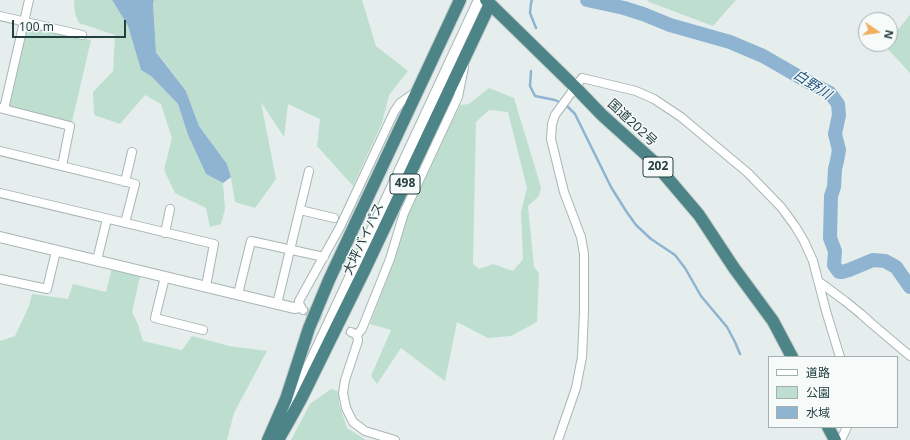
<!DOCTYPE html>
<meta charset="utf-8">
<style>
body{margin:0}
#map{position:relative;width:910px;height:440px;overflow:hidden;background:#e5eeec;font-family:"Noto Sans","Noto Sans JP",sans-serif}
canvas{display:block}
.legend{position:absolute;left:768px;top:356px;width:130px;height:72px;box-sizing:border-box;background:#f6faf9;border:1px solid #a2b0af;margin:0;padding:5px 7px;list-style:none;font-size:12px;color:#244040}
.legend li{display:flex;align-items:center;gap:8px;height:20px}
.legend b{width:20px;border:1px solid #a2b0af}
.north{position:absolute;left:858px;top:12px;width:40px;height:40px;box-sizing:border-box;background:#f6faf9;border:1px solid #a2b0af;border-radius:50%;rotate:103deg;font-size:11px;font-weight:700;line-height:16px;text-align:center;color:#244040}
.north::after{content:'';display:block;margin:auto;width:14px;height:18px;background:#f1ad60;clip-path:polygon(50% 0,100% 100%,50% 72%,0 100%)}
.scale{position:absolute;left:12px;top:20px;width:114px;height:18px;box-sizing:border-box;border:2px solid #244040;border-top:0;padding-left:5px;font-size:12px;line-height:14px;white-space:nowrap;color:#244040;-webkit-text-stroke:3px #f6faf9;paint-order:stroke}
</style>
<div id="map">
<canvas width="910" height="440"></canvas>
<ul class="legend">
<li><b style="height:5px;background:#fff"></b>道路</li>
<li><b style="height:11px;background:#bedfd0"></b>公園</li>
<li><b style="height:11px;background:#8eb4d2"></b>水域</li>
</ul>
<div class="north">N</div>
<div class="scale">100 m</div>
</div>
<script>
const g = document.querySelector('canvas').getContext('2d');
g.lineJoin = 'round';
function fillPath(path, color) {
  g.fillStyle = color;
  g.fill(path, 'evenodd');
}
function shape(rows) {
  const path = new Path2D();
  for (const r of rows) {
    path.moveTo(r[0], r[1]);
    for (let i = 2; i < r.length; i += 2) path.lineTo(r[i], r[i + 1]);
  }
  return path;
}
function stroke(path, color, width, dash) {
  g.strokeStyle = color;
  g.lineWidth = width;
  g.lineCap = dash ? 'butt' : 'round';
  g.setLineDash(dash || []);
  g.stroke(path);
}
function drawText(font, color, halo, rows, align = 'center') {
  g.font = font + ' "Noto Sans","Noto Sans JP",sans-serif';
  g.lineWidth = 3;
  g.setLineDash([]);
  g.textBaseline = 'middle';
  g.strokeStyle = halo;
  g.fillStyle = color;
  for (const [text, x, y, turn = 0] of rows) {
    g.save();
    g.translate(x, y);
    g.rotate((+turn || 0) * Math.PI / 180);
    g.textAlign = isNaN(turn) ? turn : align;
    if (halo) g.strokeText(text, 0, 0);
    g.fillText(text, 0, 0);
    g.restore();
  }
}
fillPath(shape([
 [74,0,112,0,128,26,141,70,151,76,178,104,188,135,206,174,223,183,225,209,221,224,210,227,206,208,175,193,164,170,172,138,161,104,145,95,120,124,94,115,93,92,113,71,115,35,79,23,75,14],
 [154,0,362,0,376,46,408,71,389,95,382,123,353,186,317,146,320,119,288,104,284,137,261,102,276,179,255,208,235,202,231,178,227,164,199,126,186,91,156,51,153,3],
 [647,0,736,0,713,26,649,2],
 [910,15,910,73,884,45,885,44,890,44,890,39],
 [26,25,91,40,72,122,8,107],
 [489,88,514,98,541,187,539,196,528,206,534,267,539,273,537,322,511,336,488,338,457,322,445,381,401,348,377,384,371,376,391,330,370,324,395,258,408,211,460,105,469,104],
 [489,110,508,112,527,188,521,212,523,259,513,271,493,264,479,269,473,264,476,122],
 [112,268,140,277,132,312,138,324,143,341,182,350,192,336,229,346,267,351,234,413,227,440,0,440,0,341,15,336,29,306,32,294,68,299,73,284,106,292],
 [331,389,339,392,339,404,347,428,366,440,291,440,310,404]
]), '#bedfd0');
fillPath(shape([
 [112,0,154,0,153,3,156,52,186,91,199,126,227,164,231,177,223,183,206,174,188,135,178,104,151,76,141,70,128,26]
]), '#8eb4d2');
stroke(shape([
 [532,0,531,3,530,13,536,28],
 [531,71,530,86,535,96,555,100,567,106,575,114,611,187,626,211,636,225,651,239,675,255,685,268,701,296,727,327,735,342,740,354]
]), '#8eb4d2', 2.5);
stroke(shape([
 [587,0,624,8,643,14,670,25,730,42,763,56,803,79,830,93,838,104,839,115,835,134,839,150,837,161,835,169,834,187,831,196,830,238,835,251,834,265,839,272,842,272,849,270,873,260,885,261,896,267,910,287]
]), '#8eb4d2', 14);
stroke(shape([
 [303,310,351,332]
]), '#becbca', 8, [8, 4]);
const minor = shape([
 [0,16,82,35],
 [0,108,70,126,62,166],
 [4,109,29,0],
 [0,151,135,184,125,223],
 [125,182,132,152],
 [0,193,214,244,206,286],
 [300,210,334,218],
 [165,233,170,209],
 [97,260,107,219],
 [165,277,155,318,203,330],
 [0,279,47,289,56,251],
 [818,281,845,301,861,314,871,323,910,356],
 [238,294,251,241,324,257],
 [277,304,309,171],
 [303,310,300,307,299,301,340,227,394,112,400,103,417,91],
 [351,332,357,335,362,329,390,259,404,213,458,97,464,67],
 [357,335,358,341,345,380,343,393,346,408,353,422,365,431,395,440],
 [558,440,576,388,582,357,584,312,584,254,581,237,564,192,551,139,552,124,555,115,582,78,636,91,654,99,681,117,748,173,781,207,795,226,804,241,813,261,826,311,840,357],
 [841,440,847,427]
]);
const tertiary = shape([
 [0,237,294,308,300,307],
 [286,415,479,0]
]);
const trunk = shape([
 [486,0,575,87,602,115,653,161,699,215,734,268,773,321,792,357],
 [828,427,835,440],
 [268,440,286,399,309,328,329,280,460,0],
 [278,440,290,419,301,399,364,271,490,4]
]);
stroke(minor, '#a7b6b5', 10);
stroke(tertiary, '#a7b6b5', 12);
stroke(trunk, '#c2caca', 14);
stroke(minor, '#fff', 8);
stroke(tertiary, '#fff', 10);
stroke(trunk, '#4d8488', 12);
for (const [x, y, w] of [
 [658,167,30],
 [405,184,30]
]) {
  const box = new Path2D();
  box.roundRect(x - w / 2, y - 10, w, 20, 3);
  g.fillStyle = '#f6faf9';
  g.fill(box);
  stroke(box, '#244040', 1);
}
drawText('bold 12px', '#244040', null, [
 ["202",658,167],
 ["498",405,184]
]);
drawText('13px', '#244040', '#f6faf9', [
 ["国道202号",632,123,43],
 ["大坪バイパス",364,239,-65]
]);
drawText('italic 14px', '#1e527c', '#f6faf9', [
 ["白野川",812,85,33]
]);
</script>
